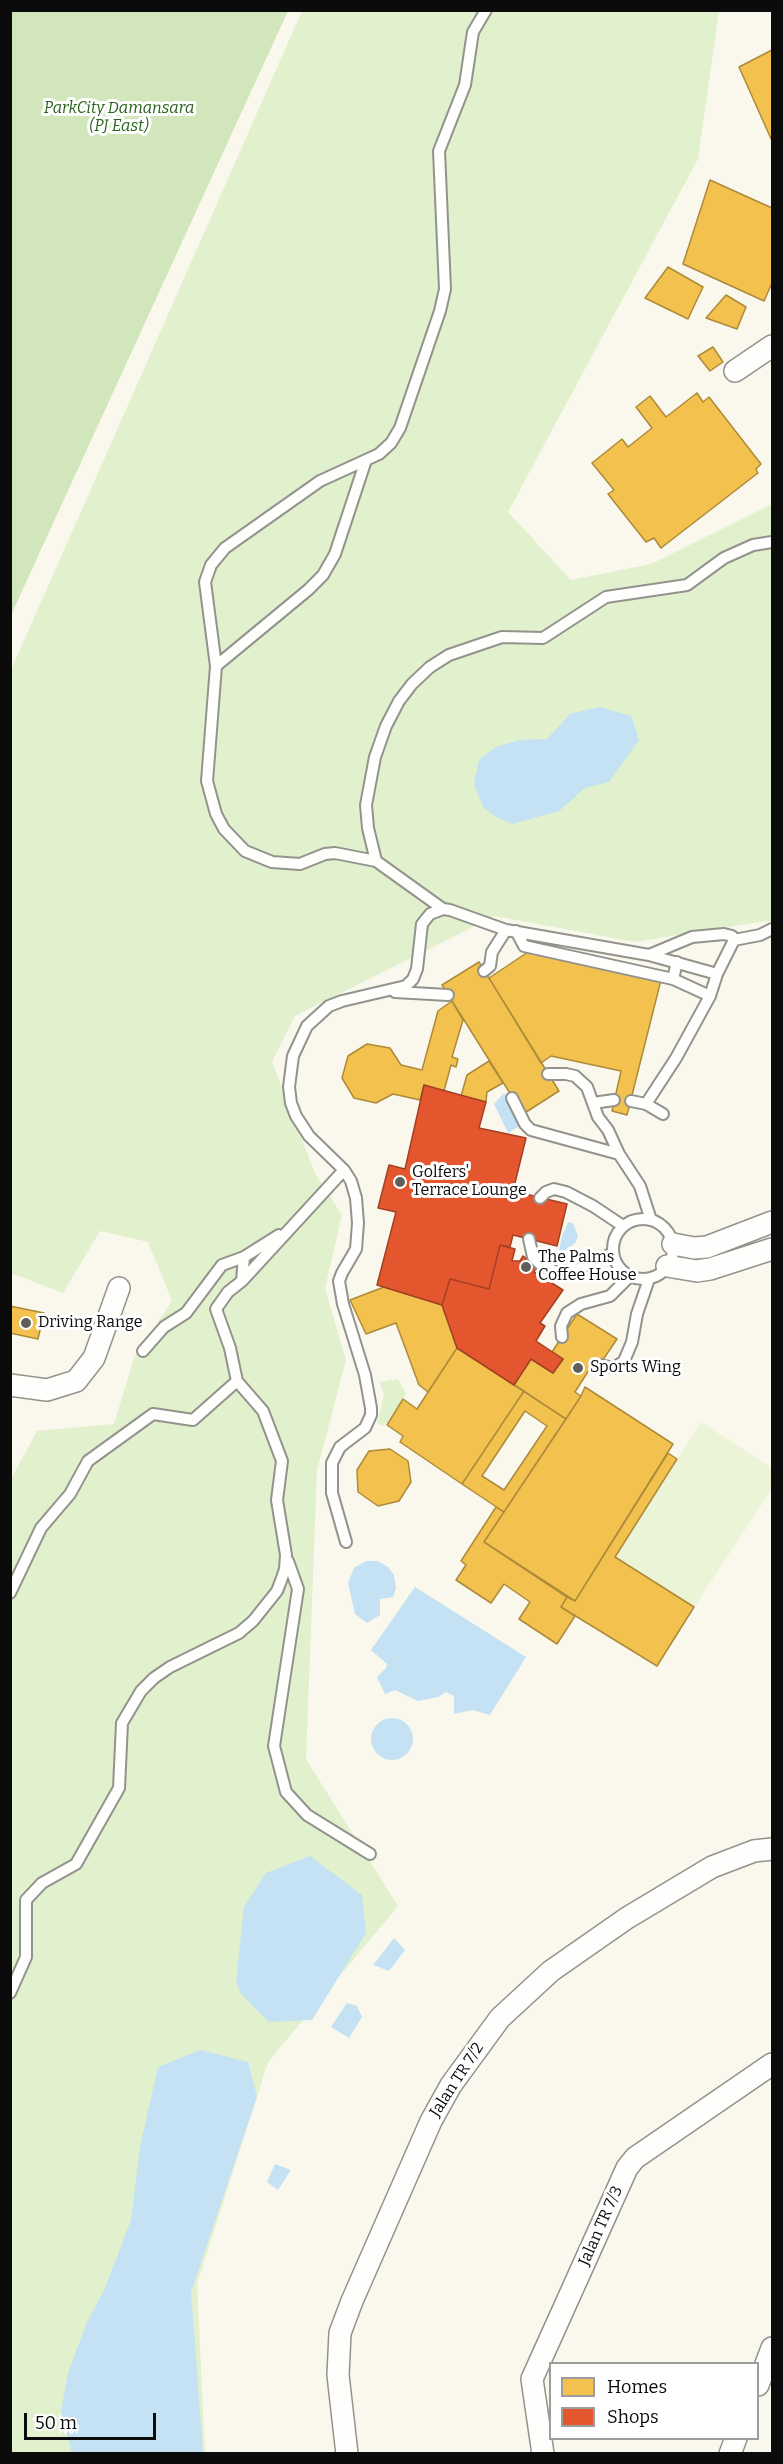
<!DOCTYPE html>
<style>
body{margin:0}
#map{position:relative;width:783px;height:2464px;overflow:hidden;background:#faf8ed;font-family:Bitter,serif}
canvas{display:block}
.frame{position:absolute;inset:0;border:12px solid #0b0b0b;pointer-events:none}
.legend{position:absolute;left:549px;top:2362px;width:210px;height:78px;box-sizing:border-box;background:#fff;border:2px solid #9d9d9d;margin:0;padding:8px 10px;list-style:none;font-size:18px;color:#0b0b0b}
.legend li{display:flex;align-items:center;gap:12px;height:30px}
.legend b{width:30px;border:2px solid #9d9d9d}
.scale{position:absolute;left:24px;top:2413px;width:132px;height:27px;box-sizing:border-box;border:3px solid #0b0b0b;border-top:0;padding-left:8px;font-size:18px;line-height:21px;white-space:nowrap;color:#0b0b0b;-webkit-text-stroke:4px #fff;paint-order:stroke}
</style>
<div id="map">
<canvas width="783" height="2464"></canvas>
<div class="frame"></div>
<ul class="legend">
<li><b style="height:16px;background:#f2c14e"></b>Homes</li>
<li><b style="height:16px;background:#e4572e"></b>Shops</li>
</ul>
<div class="scale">50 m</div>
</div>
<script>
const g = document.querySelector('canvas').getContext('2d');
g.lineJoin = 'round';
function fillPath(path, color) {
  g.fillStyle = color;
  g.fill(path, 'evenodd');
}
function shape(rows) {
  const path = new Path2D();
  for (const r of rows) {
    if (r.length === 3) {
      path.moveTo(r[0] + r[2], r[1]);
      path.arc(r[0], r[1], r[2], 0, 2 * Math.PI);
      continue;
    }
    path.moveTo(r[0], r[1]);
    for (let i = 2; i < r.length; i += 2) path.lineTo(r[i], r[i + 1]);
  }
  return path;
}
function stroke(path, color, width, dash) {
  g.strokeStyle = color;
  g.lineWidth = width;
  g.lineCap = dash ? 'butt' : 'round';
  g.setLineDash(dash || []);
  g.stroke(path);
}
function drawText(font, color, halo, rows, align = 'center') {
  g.font = font + ' Bitter,serif';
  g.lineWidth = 6;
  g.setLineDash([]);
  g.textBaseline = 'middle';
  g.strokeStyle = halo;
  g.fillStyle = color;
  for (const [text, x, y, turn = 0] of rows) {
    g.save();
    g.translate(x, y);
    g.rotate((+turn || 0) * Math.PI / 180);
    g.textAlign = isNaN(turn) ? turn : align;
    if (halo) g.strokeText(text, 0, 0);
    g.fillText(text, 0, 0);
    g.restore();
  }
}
fillPath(shape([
 [302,11,719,11,698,159,508,512,571,580,651,564,772,504,772,922,766,921,635,942,495,916,295,1016,272,1062,315,1173,342,1215,325,1288,346,1360,317,1470,306,1759,398,1906,268,2062,197,2284,205,2453,11,2454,11,1479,37,1431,114,1424,134,1358,172,1301,148,1242,100,1231,63,1293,11,1273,11,670],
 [398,1379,406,1394,384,1426,377,1423,384,1395,380,1382]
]), '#e1f0cd');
fillPath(shape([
 [11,10,288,11,11,615,10,11]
]), '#d1e7bb');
fillPath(shape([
 [701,1422,772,1468,772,1489,694,1607,615,1557]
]), '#ebf4d7');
fillPath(shape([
 [599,707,631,716,639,740,609,782,585,788,559,811,512,824,496,817,483,807,474,784,479,760,496,747,520,740,547,739,570,714],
 [504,1093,523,1124,508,1133,494,1104],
 [568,1222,573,1223,578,1236,575,1243,563,1252,559,1250,562,1236],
 [366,1561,378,1561,388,1567,394,1575,396,1588,393,1597,380,1599,380,1615,367,1623,355,1614,348,1583,354,1568],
 [415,1587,526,1657,490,1715,473,1710,454,1714,454,1696,446,1692,438,1697,418,1701,395,1690,385,1694,377,1677,386,1668,387,1664,371,1650],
 [392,1739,21],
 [310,1856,362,1895,366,1933,312,2020,269,2022,241,1994,236,1981,244,1907,266,1873],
 [394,1938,405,1950,389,1971,373,1965],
 [347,2003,357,2006,362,2017,349,2038,331,2027],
 [200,2050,248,2062,257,2097,191,2292,203,2453,72,2453,61,2411,68,2373,87,2322,105,2288,131,2220,140,2147,158,2067],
 [275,2164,291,2170,278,2190,267,2182]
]), '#c4e2f3');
const homes = shape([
 [772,50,772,141,739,67,772,50],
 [710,180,772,208,772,283,764,301,683,264,710,180],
 [668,267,703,287,688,319,645,298,668,267],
 [726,295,746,307,737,329,706,318,726,295],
 [713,347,723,362,710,371,698,356,713,347],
 [697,393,703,402,709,397,761,464,756,469,758,473,661,548,654,538,646,542,608,494,614,490,592,463,622,439,628,447,652,428,636,407,650,396,666,417,697,393],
 [531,950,661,980,627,1115,612,1111,621,1071,551,1056,541,1063,489,978,531,950],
 [479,962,559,1091,523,1114,442,985,479,962],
 [452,1001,463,1020,452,1057,458,1059,456,1067,451,1065,444,1091,424,1085,420,1100,393,1094,376,1103,354,1098,342,1078,348,1056,367,1044,390,1048,401,1065,422,1070,438,1011,452,1001],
 [489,1061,503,1083,487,1092,486,1102,461,1096,467,1075,489,1061],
 [384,1287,442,1305,457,1348,428,1392,419,1385,396,1323,366,1334,350,1300,384,1287],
 [10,1306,44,1313,38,1339,10,1333,10,1306],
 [577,1314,617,1339,594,1373,589,1370,575,1392,581,1396,566,1419,514,1385,531,1359,553,1373,563,1359,552,1352,577,1314],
 [457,1348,524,1391,462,1484,400,1442,403,1436,387,1425,403,1399,417,1409,457,1348],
 [585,1387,673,1444,575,1601,484,1542,581,1396,585,1387],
 [524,1391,566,1419,504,1512,462,1484,524,1391],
 [525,1411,547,1426,504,1490,482,1476,525,1411],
 [390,1449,408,1461,411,1482,399,1501,378,1506,358,1492,357,1470,369,1451,390,1449],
 [668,1453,677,1459,615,1557,694,1607,657,1666,561,1607,567,1597,575,1601,668,1453],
 [496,1507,504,1512,484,1542,567,1597,561,1607,575,1616,557,1644,519,1619,530,1602,504,1584,491,1603,456,1580,466,1565,461,1561,496,1507]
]);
fillPath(homes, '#f2c14e');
stroke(homes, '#ad8a3a', 1.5);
const shops = shape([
 [424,1085,486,1102,479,1128,526,1138,513,1191,567,1204,557,1246,513,1235,510,1247,500,1245,489,1289,450,1279,442,1305,377,1285,396,1212,378,1208,389,1165,405,1169,424,1085],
 [500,1245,515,1249,512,1261,520,1261,523,1256,537,1266,534,1272,563,1290,540,1323,545,1326,536,1341,563,1359,553,1373,531,1359,514,1385,457,1348,442,1305,450,1279,489,1289,500,1245]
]);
fillPath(shops, '#e4572e');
stroke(shops, '#a34024', 1.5);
const lane = shape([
 [216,666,308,590,323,575,335,554,365,463],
 [376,861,368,828,366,805,375,757,386,726,399,701,412,684,430,667,449,655,502,637,543,638,606,597,687,585,724,558,753,545,772,542],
 [443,909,376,861,335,853,325,854,300,864,272,862,245,851,224,829,216,814,207,781,216,666,205,582,211,565,225,548,320,481,379,454,391,443,400,428,440,311,445,289,439,151,465,85,473,32,486,10],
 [516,931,524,946,673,979,677,962],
 [734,940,760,935,772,929],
 [649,955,692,937,724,934,732,936,734,940],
 [484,971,490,966,492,952,506,930],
 [673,979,710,996],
 [395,992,448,995],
 [548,1074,566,1074,575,1076,587,1087,598,1117,608,1130,619,1154,640,1186,651,1220],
 [512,1098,525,1124,531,1130,619,1154],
 [631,1101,646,1104,663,1114],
 [593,1103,614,1100],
 [646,1104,676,1058,710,996,717,974,734,940],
 [540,1198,546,1192,554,1189,566,1192,593,1206,623,1226],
 [643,1249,30],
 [529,1239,533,1257,540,1264,556,1272,578,1269,613,1253],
 [242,1281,244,1257,279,1235],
 [562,1337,561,1326,567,1313,581,1304,610,1296,629,1277],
 [143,1351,164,1327,186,1313,222,1265,244,1257],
 [600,1365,614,1368,624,1361,632,1342,637,1314,649,1279],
 [346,1542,332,1493,332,1463,340,1447,365,1428,371,1415,371,1408,365,1375,343,1304,339,1281,342,1273,356,1249,358,1223,356,1198,351,1181,344,1170,309,1136,296,1116,291,1103,289,1087,293,1056,307,1026,329,1006,342,1001,406,986,413,979,417,969,422,924,430,914,443,909,450,910,506,930,649,955,717,974],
 [288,1561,298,1589,274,1746,286,1792,307,1815,370,1854],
 [10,1593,41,1528,70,1494,88,1461,153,1414,193,1420,237,1381],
 [10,1993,26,1957,26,1900,42,1883,76,1864,119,1788,122,1723,141,1691,154,1678,170,1667,239,1633,253,1621,277,1591,282,1578,285,1569,286,1555,277,1500,282,1461,263,1411,237,1381,230,1348,216,1309,228,1292,242,1281,344,1170]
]);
const street = shape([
 [735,371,772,346],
 [673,1244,694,1248,707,1247,772,1222],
 [667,1266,697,1271,710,1269,772,1249],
 [10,1385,47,1390,76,1381,94,1358,119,1288],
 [758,2385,772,2348],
 [347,2454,338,2375,340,2333,352,2301,431,2121,451,2085,500,2018,551,1971,627,1918,712,1867,754,1851,772,1849],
 [543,2454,532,2379,627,2168,635,2158,772,2064],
 [730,2454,736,2438]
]);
stroke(lane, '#93928d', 14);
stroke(street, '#93928d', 24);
stroke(lane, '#fefefc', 10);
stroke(street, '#fefefc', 21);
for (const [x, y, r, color] of [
 [400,1182,6,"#5f5e5a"],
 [526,1267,6,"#5f5e5a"],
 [26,1323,6,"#5f5e5a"],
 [578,1368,6,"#5f5e5a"]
]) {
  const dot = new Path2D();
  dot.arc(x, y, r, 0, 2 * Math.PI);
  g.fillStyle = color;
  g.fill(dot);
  stroke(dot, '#fff', 2);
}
drawText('italic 16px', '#28621b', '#fff', [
 ["ParkCity Damansara",119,109],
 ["(PJ East)",119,127]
]);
drawText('16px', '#0b0b0b', '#fff', [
 ["Golfers'",412,1173],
 ["Terrace Lounge",412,1191],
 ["The Palms",538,1258],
 ["Coffee House",538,1276],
 ["Driving Range",38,1323],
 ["Sports Wing",590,1368]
], 'left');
drawText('16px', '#0b0b0b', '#fff', [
 ["Jalan TR 7/2",457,2080,-57],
 ["Jalan TR 7/3",601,2226,-66]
]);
</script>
